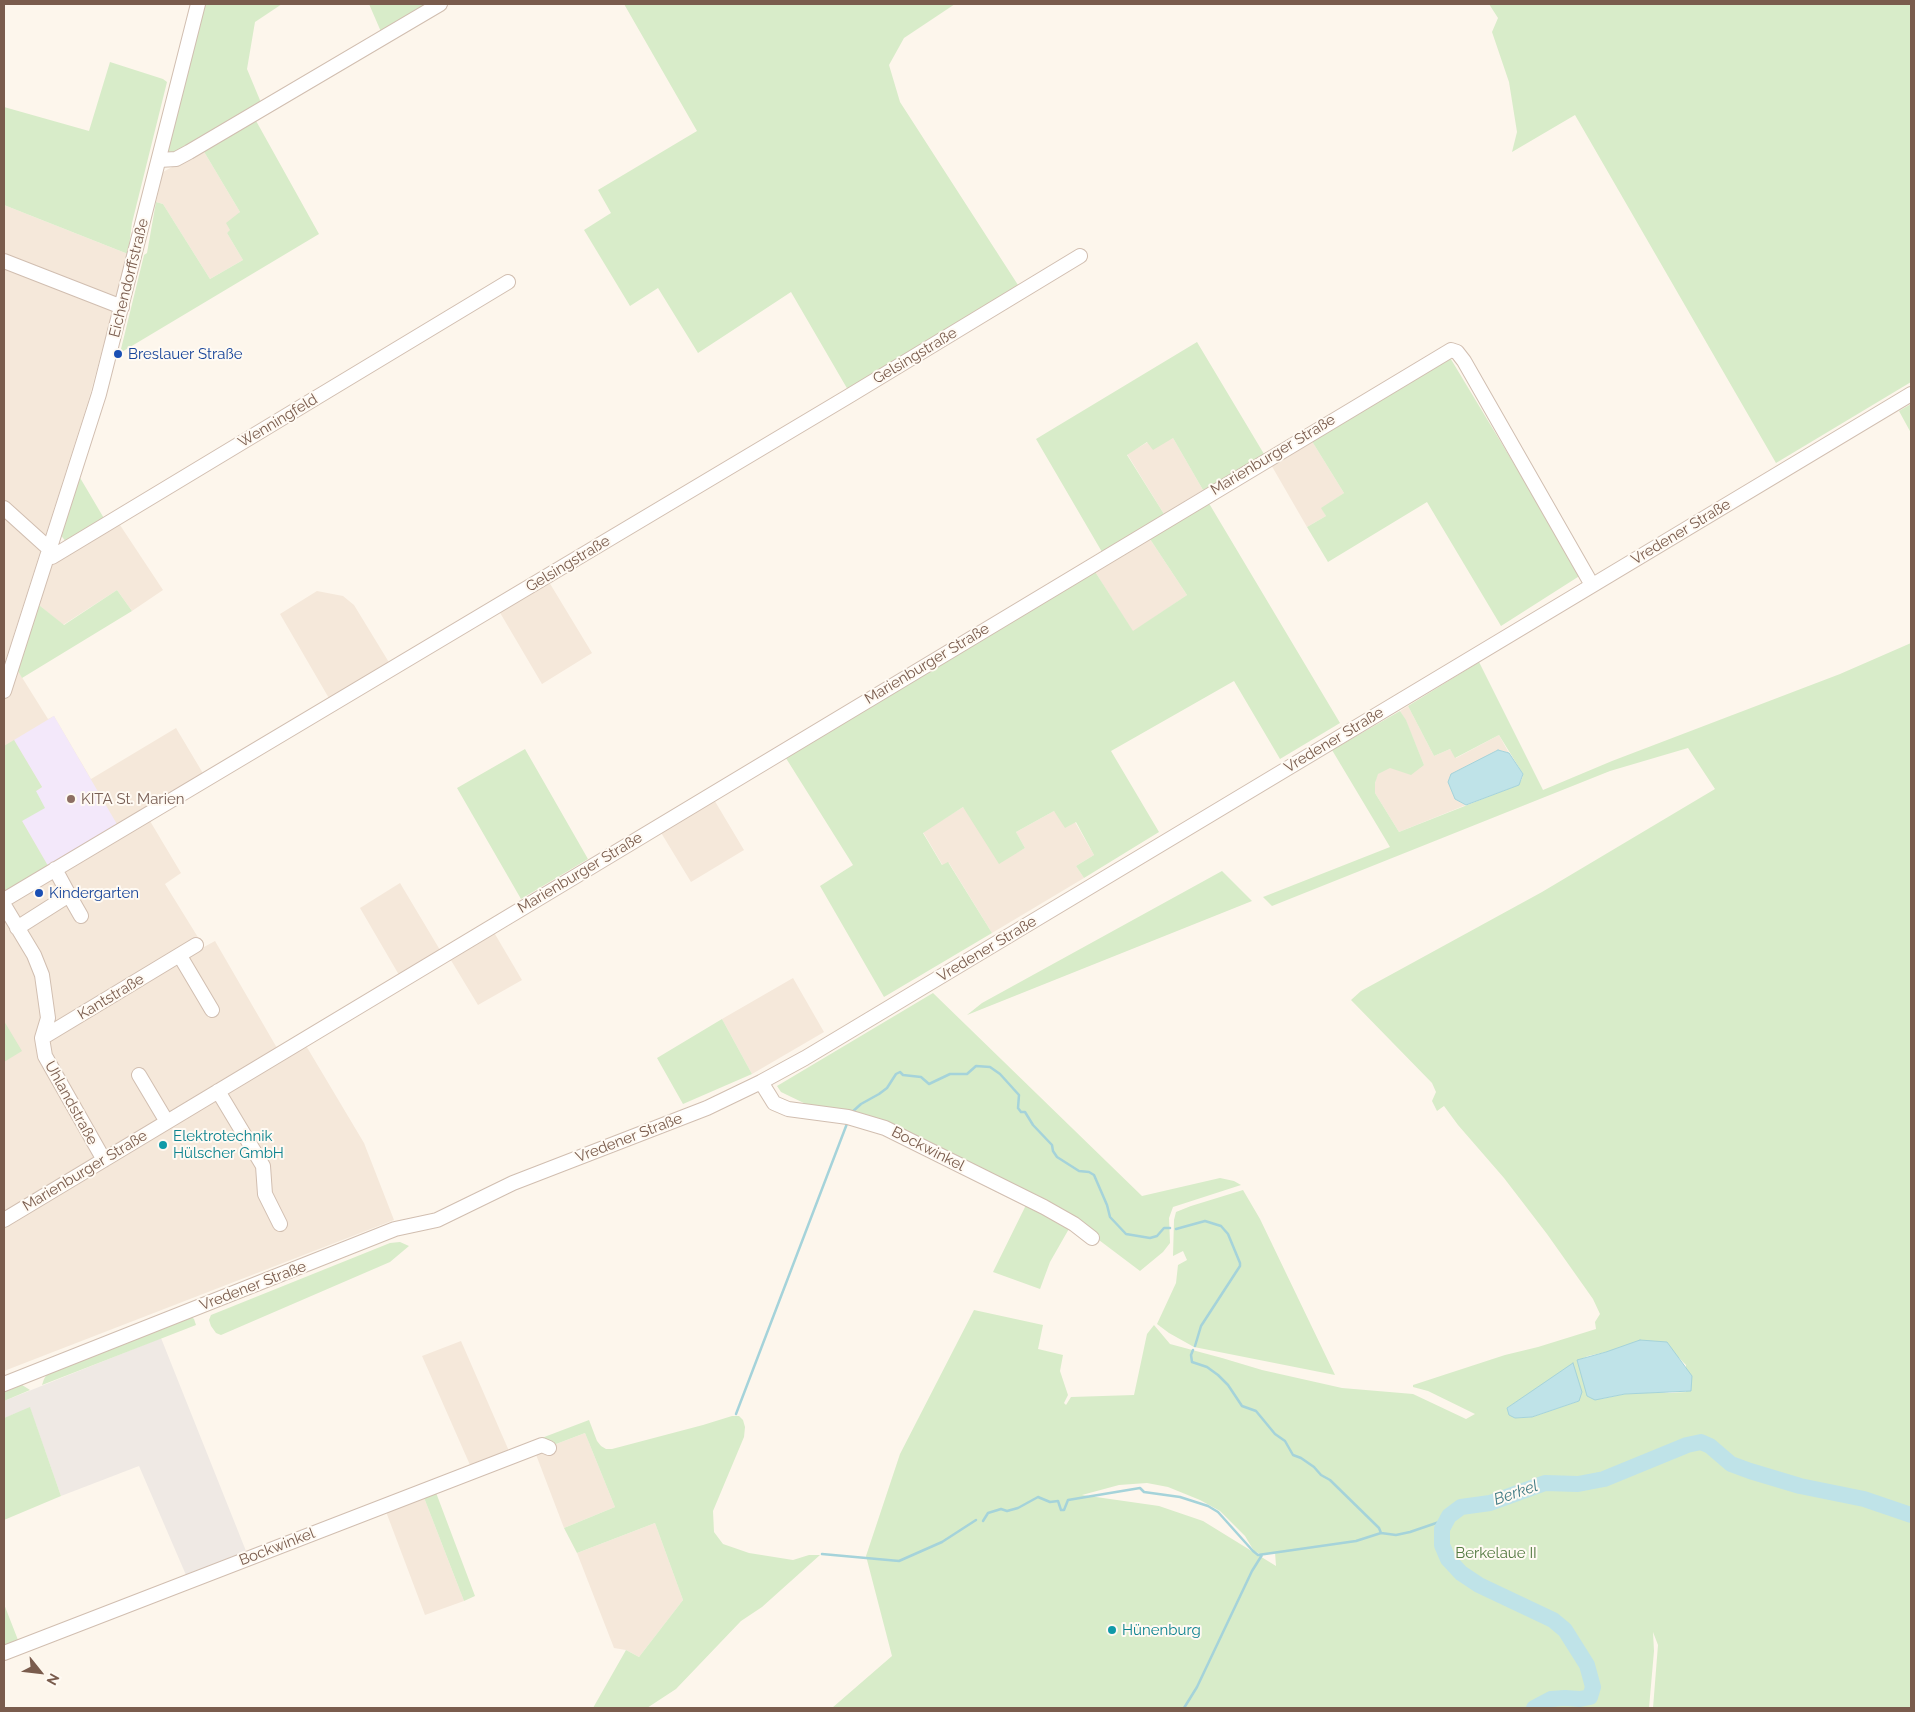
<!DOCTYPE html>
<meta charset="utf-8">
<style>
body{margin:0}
#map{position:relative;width:1915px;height:1712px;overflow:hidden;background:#fdf6ec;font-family:Raleway,sans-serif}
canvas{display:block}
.frame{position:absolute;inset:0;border:5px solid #7a5c4d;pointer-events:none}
.north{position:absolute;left:15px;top:1647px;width:50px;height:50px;-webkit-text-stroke:4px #fffaf3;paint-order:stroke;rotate:119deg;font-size:14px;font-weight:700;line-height:20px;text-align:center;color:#7a5c4d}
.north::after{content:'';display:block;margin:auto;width:18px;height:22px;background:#7a5c4d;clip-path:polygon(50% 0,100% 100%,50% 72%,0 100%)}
</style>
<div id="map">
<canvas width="1915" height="1712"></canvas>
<div class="frame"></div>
<div class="north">N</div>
</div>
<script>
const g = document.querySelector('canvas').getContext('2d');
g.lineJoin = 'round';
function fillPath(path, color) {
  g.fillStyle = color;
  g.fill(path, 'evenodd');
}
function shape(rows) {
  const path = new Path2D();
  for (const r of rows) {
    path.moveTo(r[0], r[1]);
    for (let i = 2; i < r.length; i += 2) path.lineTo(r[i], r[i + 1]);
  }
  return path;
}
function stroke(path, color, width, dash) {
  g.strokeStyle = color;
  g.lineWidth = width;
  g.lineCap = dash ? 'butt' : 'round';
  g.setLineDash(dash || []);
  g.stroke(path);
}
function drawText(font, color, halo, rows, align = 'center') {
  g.font = font + ' Raleway,sans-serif';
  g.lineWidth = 4;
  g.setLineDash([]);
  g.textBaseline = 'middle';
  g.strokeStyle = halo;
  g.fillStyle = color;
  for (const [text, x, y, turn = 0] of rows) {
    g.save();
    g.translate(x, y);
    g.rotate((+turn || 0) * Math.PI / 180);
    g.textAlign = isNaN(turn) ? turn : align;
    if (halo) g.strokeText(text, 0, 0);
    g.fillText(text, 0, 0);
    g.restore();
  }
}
fillPath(shape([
 [203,150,240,212,231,231,227,233,243,260,210,279,163,204,156,202,163,172],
 [4,205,128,254,88,402,4,665],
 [1173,438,1203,490,1164,514,1127,454,1148,442],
 [1310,438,1344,493,1322,508,1326,516,1307,527,1270,463],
 [118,522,163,590,132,611,117,590,63,625,39,605,52,564],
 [1148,536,1187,595,1133,632,1094,570],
 [549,582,592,653,542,684,499,611],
 [317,591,343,596,354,605,390,664,330,700,280,614],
 [4,667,18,671,48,719,54,716,91,779,176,728,204,775,151,807,150,821,181,873,165,884,204,947,215,941,277,1048,305,1044,364,1143,394,1220,4,1371],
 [1408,706,1434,756,1450,749,1456,758,1499,735,1509,753,1498,750,1494,752,1460,802,1466,805,1399,832,1375,793,1375,783,1377,774,1390,767,1424,765,1406,721,1400,711],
 [713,798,744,850,691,882,660,831],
 [963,807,1016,853,1025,848,1016,832,1054,811,1075,822,1094,855,1076,866,1084,878,992,933,949,863,943,866,923,832],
 [400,883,440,950,399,975,360,908],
 [492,929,522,980,478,1005,449,957],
 [793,978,824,1032,752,1074,722,1019],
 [461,1341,509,1451,470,1465,422,1356],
 [585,1433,615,1507,564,1528,535,1452],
 [423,1495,464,1601,425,1615,385,1509],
 [655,1523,683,1600,639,1657,626,1650,614,1648,577,1553]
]), '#f5e8da');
fillPath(shape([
 [161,1338,246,1551,186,1575,139,1466,61,1496,30,1408,4,1418,4,1401]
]), '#efe9e4');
fillPath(shape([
 [54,716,118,826,48,866,22,821,36,791,42,787,14,740]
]), '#f3e8fa');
fillPath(shape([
 [204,4,282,4,255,22,247,69,262,105,175,155,166,154],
 [369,4,430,4,382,34],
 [624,4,955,4,904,38,889,65,900,102,1018,285,848,390,791,292,698,353,658,288,630,306,584,230,611,213,598,190,697,131],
 [1489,4,1911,4,1911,382,1776,463,1575,115,1512,152,1517,132,1509,82,1492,32,1498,18],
 [110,62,163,79,167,82,132,223,128,254,4,205,4,107,89,131],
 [255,119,319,234,120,353,144,255,147,253,156,202,163,204,210,279,243,260,227,233,230,230,226,223,240,212,203,150],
 [1197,342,1264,454,1203,490,1173,438,1153,450,1147,442,1127,455,1164,514,1102,552,1036,439],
 [1449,356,1581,575,1501,626,1427,502,1328,562,1307,527,1326,516,1321,508,1344,493,1310,438],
 [1911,404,1911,433,1899,411],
 [79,476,105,520,66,542,60,534],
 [1207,500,1340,723,1280,759,1234,681,1111,751,1159,832,1084,878,1076,866,1094,855,1076,822,1065,828,1054,811,1016,832,1025,848,999,864,963,807,923,833,942,865,948,862,992,933,884,997,820,886,853,865,784,755,1094,570,1133,631,1187,595,1148,536],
 [117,590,132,611,22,678,18,671,39,605,64,625],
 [1911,643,1911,1708,1653,1708,1658,1645,1653,1632,1654,1651,1649,1708,832,1708,892,1656,866,1556,900,1454,974,1310,1043,1325,1038,1349,1063,1355,1060,1371,1068,1395,1064,1403,1066,1405,1071,1397,1134,1395,1147,1334,1154,1325,1170,1344,1222,1358,1262,1370,1342,1388,1413,1394,1466,1419,1475,1414,1428,1391,1413,1387,1413,1385,1505,1355,1538,1347,1596,1329,1595,1322,1600,1314,1593,1299,1547,1234,1504,1178,1458,1125,1444,1106,1437,1111,1432,1101,1436,1092,1432,1083,1351,1000,1361,991,1542,892,1715,789,1688,748,1610,771,1272,906,1263,897,1390,847,1332,750,1400,711,1406,720,1424,765,1411,775,1390,768,1378,774,1375,783,1375,793,1399,832,1518,785,1522,779,1523,774,1499,735,1455,758,1450,749,1434,756,1408,706,1479,662,1543,790,1612,761,1840,674],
 [1606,1352,1678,1357,1686,1365,1686,1392,1669,1393,1654,1392,1625,1394,1601,1399,1580,1368,1577,1361,1588,1356],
 [1536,1390,1579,1401,1532,1417,1515,1418,1507,1408],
 [1147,1483,1168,1487,1200,1500,1220,1511,1245,1536,1254,1551,1262,1555,1275,1552,1276,1566,1203,1521,1159,1506,1082,1495,1119,1485],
 [14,740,42,787,36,791,45,808,22,821,48,866,4,893,4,746],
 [525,749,588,859,521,899,457,788],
 [1222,871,1252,901,967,1015,982,1003],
 [933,993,1142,1196,1220,1178,1234,1181,1241,1185,1173,1207,1169,1218,1170,1243,1163,1252,1140,1271,1083,1228,912,1136,810,1106,781,1092,777,1086],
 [722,1019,752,1074,683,1104,657,1058],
 [4,1021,22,1051,4,1062],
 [1243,1190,1260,1219,1335,1375,1194,1347,1169,1333,1157,1324,1176,1283,1178,1265,1187,1260,1183,1251,1173,1256,1174,1220,1176,1212,1191,1206],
 [1027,1203,1070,1227,1050,1262,1040,1289,993,1272],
 [400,1242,409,1246,390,1262,221,1335,216,1333,211,1326,209,1320,211,1315,390,1243],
 [190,1316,194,1319,196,1325,42,1385,44,1379,49,1371],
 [19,1383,30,1390,4,1401,4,1389],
 [30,1407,61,1496,4,1520,4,1418],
 [732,1416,739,1416,743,1420,745,1427,744,1437,713,1511,714,1532,723,1544,749,1553,793,1560,809,1555,820,1555,762,1607,741,1621,676,1689,647,1708,593,1708,626,1650,639,1657,683,1600,655,1523,577,1553,564,1528,615,1507,585,1433,535,1452,539,1439,589,1420,597,1441,601,1446,606,1449,612,1449,703,1425],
 [435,1490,475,1596,464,1601,423,1495],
 [4,1604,18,1640,4,1646]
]), '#d8ecc9');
const water = shape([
 [1498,750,1509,753,1523,774,1519,785,1466,805,1455,799,1448,782,1451,774,1498,750],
 [1640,1340,1667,1342,1692,1376,1691,1391,1625,1394,1595,1400,1587,1396,1577,1360,1606,1352,1640,1340],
 [1573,1363,1582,1392,1579,1401,1532,1417,1515,1418,1509,1415,1507,1408,1573,1363]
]);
fillPath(water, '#bfe3e8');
stroke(water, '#a5d3da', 1);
stroke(shape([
 [851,1113,861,1104,879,1094,887,1088,896,1074,900,1072,903,1075,921,1077,929,1084,950,1074,967,1074,976,1066,990,1067,1000,1074,1019,1095,1018,1108,1021,1112,1025,1112,1033,1125,1052,1145,1053,1151,1057,1157,1079,1171,1089,1172,1094,1175,1107,1205,1110,1217,1126,1234,1150,1238,1157,1236,1164,1228,1170,1228],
 [1176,1229,1205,1221,1221,1226,1228,1234,1240,1263,1240,1266,1201,1326,1195,1346],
 [1193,1350,1191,1355,1192,1362,1207,1367,1218,1375,1228,1385,1242,1406,1256,1411,1275,1434,1285,1441,1293,1455,1301,1458,1314,1467,1321,1475,1330,1480,1379,1528,1381,1533],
 [736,1414,848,1121],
 [983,1521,988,1513,1001,1509,1007,1511,1018,1508,1038,1497,1050,1502,1058,1501,1061,1510,1064,1510,1068,1500,1140,1488,1144,1492,1180,1497,1208,1506,1218,1512,1253,1551,1258,1555,1356,1541,1381,1533,1396,1535,1410,1532,1448,1519],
 [822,1554,899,1561,942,1542,976,1520],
 [1184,1708,1197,1687,1252,1571,1262,1555]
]), '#a5d3da', 2.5);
stroke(shape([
 [1534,1708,1551,1699,1565,1698,1580,1699,1590,1697,1593,1687,1587,1665,1565,1630,1553,1620,1479,1585,1461,1573,1448,1559,1442,1545,1442,1529,1449,1516,1461,1507,1490,1503,1545,1483,1578,1484,1604,1479,1687,1445,1701,1442,1710,1446,1731,1464,1750,1471,1800,1486,1864,1499,1911,1515]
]), '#bfe3e8', 16);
const minor = shape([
 [159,160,176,159,189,152,440,4],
 [4,261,122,307],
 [4,508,45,545,50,547],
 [47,556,52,557,508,282],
 [4,691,99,394,198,4],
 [69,895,81,916],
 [4,900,849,396,1080,256],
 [4,905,34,955,42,975,48,1018,42,1038,45,1056,104,1160],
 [17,928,69,895,55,869],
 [180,956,212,1010],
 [42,1038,196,945],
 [139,1075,167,1122],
 [761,1082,774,1103,788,1109,848,1117,885,1128,1044,1207,1074,1224,1092,1238],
 [218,1091,263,1166,265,1194,280,1224],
 [4,1220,1451,350,1457,352,1464,361,1592,585],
 [4,1384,395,1229,437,1220,513,1183,707,1108,761,1082,805,1058,1911,394],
 [4,1653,542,1445,549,1448]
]);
stroke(minor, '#d1beb0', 16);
stroke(minor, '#fff', 14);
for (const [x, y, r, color] of [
 [118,354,5,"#1a4fb4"],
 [71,799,5,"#8d6e63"],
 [39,893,5,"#1a4fb4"],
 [163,1145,5,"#0f9aa8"],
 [1112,1630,5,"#0f9aa8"]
]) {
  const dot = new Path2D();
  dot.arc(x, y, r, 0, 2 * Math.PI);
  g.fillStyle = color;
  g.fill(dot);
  stroke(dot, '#fffaf3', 2);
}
drawText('15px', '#7a5c4d', '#fffaf3', [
 ["Eichendorffstraße",129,278,-76],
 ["Gelsingstraße",915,356,-31],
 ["Wenningfeld",278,421,-31],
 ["Marienburger Straße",1273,455,-31],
 ["Vredener Straße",1681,532,-31],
 ["Gelsingstraße",568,564,-31],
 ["Marienburger Straße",927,664,-31],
 ["Vredener Straße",1334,740,-31],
 ["Marienburger Straße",580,873,-31],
 ["Vredener Straße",987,949,-31],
 ["Kantstraße",111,997,-31],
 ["Uhlandstraße",71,1103,61],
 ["Vredener Straße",629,1138,-21],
 ["Bockwinkel",928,1149,27],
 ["Marienburger Straße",85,1171,-31],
 ["Vredener Straße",253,1286,-21],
 ["Bockwinkel",277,1547,-21]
]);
drawText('15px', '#164399', '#fffaf3', [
 ["Breslauer Straße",128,354],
 ["Kindergarten",49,893]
], 'left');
drawText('15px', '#785e54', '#fffaf3', [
 ["KITA St. Marien",81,799]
], 'left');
drawText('15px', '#0d838f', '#fffaf3', [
 ["Elektrotechnik",173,1136],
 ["Hülscher GmbH",173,1153],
 ["Hünenburg",1122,1630]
], 'left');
drawText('15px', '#537a41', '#fffaf3', [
 ["Berkelaue II",1496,1553]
]);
drawText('italic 16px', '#437c86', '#fffaf3', [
 ["Berkel",1516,1493,-19]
]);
</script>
